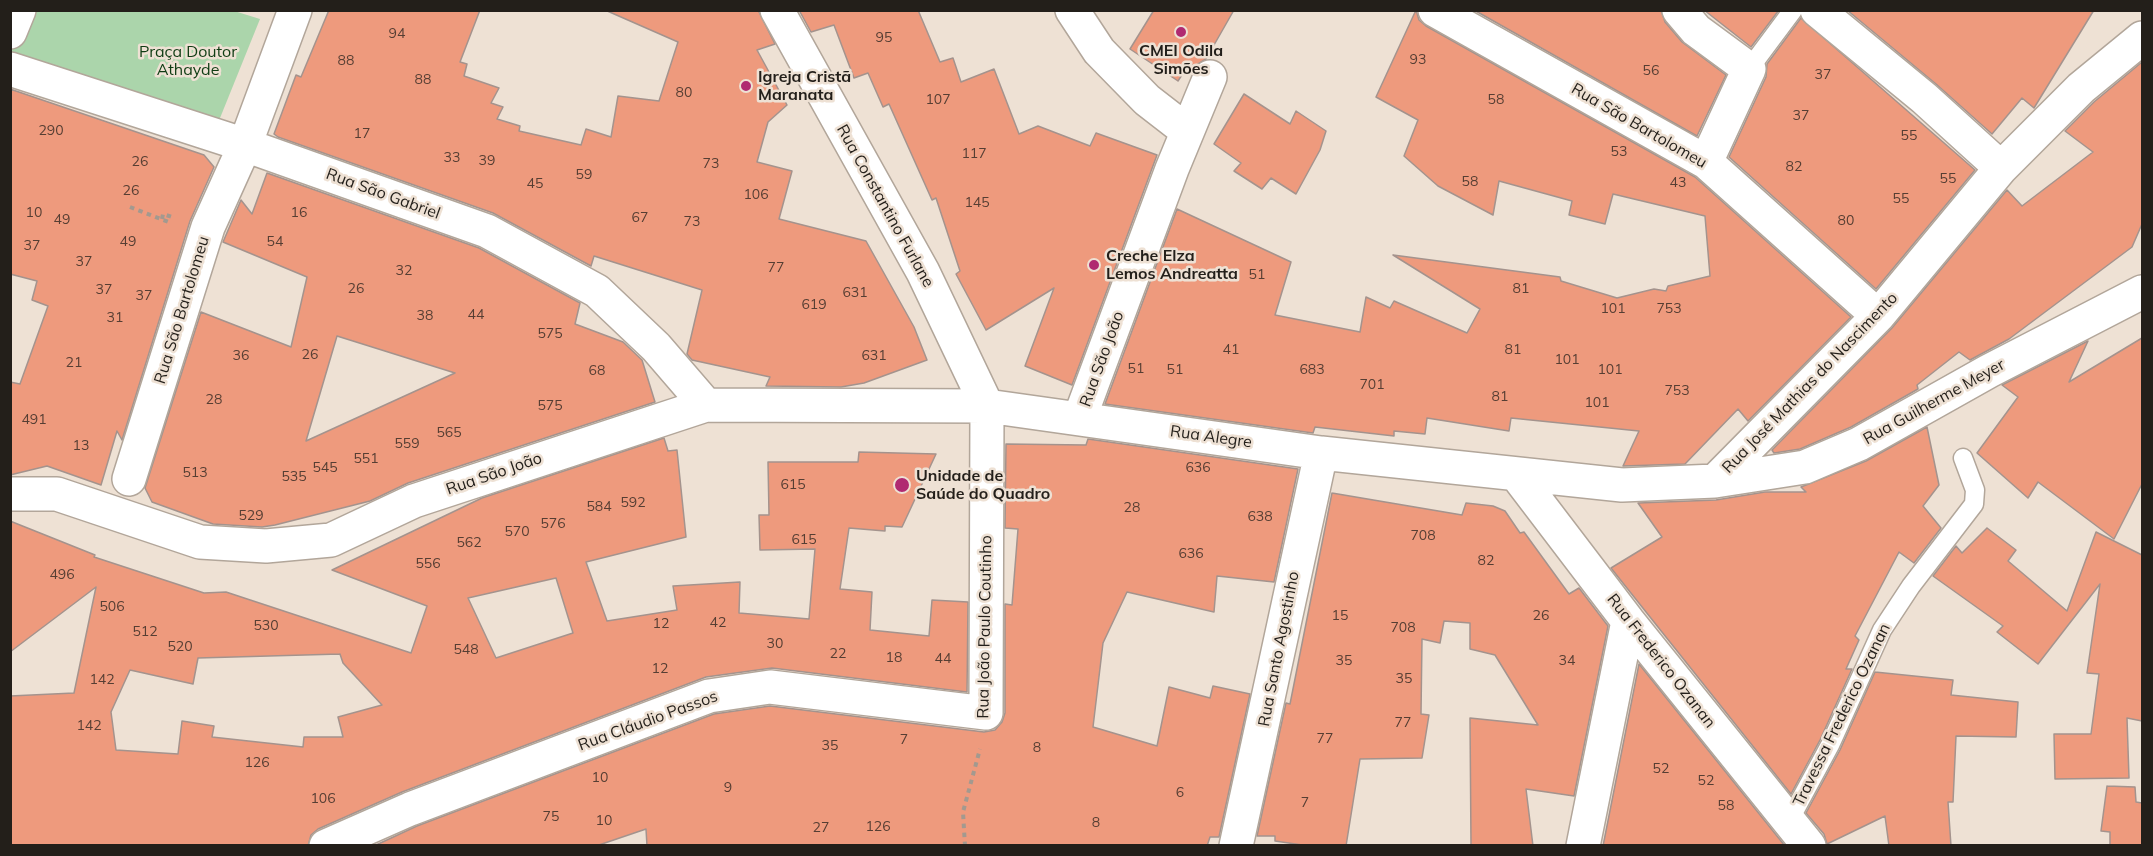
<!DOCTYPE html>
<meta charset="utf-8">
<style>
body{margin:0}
#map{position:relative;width:2153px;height:856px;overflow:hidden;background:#eee1d4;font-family:Mulish,sans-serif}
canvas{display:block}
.frame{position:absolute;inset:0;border:12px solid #231f1a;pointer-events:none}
</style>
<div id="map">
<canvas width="2153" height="856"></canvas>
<div class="frame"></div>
</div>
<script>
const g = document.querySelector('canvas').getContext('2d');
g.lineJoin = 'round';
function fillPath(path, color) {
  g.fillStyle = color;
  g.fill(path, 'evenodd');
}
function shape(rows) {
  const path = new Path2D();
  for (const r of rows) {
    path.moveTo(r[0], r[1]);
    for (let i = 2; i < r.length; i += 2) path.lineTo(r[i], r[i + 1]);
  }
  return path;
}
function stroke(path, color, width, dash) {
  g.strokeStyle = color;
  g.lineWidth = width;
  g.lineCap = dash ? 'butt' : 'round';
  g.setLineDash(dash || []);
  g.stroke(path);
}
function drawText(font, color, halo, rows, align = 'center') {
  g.font = font + ' Mulish,sans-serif';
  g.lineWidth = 5;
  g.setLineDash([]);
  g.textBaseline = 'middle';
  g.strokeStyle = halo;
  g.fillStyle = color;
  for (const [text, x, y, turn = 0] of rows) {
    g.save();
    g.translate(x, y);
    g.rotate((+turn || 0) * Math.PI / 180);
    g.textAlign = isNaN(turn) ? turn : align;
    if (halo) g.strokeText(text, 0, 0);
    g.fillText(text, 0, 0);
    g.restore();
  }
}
fillPath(shape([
 [231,10,260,19,218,123,11,53,29,11]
]), '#abd5ab');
const building = shape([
 [329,10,480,10,460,62,467,64,464,76,499,88,491,103,503,107,497,119,520,126,519,131,581,145,586,129,611,137,618,96,659,101,678,42,605,10,758,10,775,44,757,50,787,105,768,122,757,162,792,171,779,219,866,241,914,327,927,360,864,383,841,387,766,386,770,377,692,360,687,354,702,290,594,256,591,266,493,213,278,137,274,134,296,75,301,77,329,10],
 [799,10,918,10,940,62,953,58,961,82,994,69,1019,134,1038,126,1090,146,1096,133,1157,155,1072,385,1025,366,1054,288,986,330,956,274,960,271,936,198,932,200,889,104,883,107,868,73,854,78,834,25,811,32,799,10],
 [1154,10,1234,10,1206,59,1195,66,1189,64,1178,81,1130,49,1154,10],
 [1416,10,1419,20,1426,26,1695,177,1851,317,1748,421,1738,409,1685,464,1623,466,1639,431,1511,418,1509,431,1427,418,1425,434,1394,431,1394,436,1315,427,1313,433,1105,404,1177,209,1291,262,1275,315,1360,332,1366,297,1390,308,1394,301,1467,333,1480,309,1393,255,1560,277,1561,281,1617,298,1654,289,1666,291,1668,286,1710,276,1705,216,1613,194,1605,224,1569,215,1572,201,1499,181,1493,215,1438,186,1404,156,1418,120,1376,97,1416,10],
 [1474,10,1661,10,1665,22,1682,42,1726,75,1697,136,1474,10],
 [1704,10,1779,10,1751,47,1704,10],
 [1847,10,2094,10,2034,108,2022,98,1992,134,1936,84,1847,10],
 [1801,18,1975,170,1876,289,1729,157,1766,77,1767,64,1801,18],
 [2142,62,2142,224,2132,247,2009,339,1970,360,1959,352,1917,385,1918,389,1851,427,1800,449,1774,453,1772,450,1892,328,2007,190,2022,206,2093,152,2065,131,2094,102,2142,62],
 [10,89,204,155,214,167,190,221,122,440,117,431,101,485,47,466,10,475,10,382,20,384,48,306,32,300,37,281,10,274,10,89],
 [1244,94,1290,124,1296,111,1326,131,1320,150,1296,194,1271,178,1262,189,1234,171,1241,163,1214,144,1244,94],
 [267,173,479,248,580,303,575,324,623,342,642,360,655,402,408,483,370,501,275,525,262,527,213,524,152,502,145,488,201,312,291,347,307,277,223,242,241,200,252,214,267,173],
 [337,336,455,373,306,441,337,336],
 [2142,338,2142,484,2114,539,2038,482,2028,498,1977,453,2018,397,2002,385,2088,341,2069,382,2142,338],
 [1927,427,1939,485,1923,506,1941,528,1914,563,1899,552,1855,636,1859,640,1846,669,1852,669,1820,740,1791,794,1611,568,1662,537,1638,503,1716,500,1765,492,1806,492,1801,487,1866,461,1927,427],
 [664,438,668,451,677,450,686,537,586,562,607,621,677,610,673,586,740,582,739,613,809,619,815,549,760,550,759,515,769,515,768,462,858,462,859,452,936,454,902,527,885,526,885,531,849,528,840,589,872,592,870,630,929,636,932,600,968,602,967,692,772,668,706,677,402,792,318,829,311,835,308,846,10,846,10,696,74,693,96,587,10,652,10,521,95,555,94,557,204,593,226,592,411,653,427,606,332,570,482,498,664,438],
 [556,578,573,633,496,658,468,598,556,578],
 [340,654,343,663,382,705,338,717,343,737,304,737,303,747,212,737,214,726,182,721,178,754,116,750,111,712,130,670,193,684,198,658,340,654],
 [1088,439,1298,469,1274,582,1217,576,1214,612,1127,592,1103,643,1093,727,1157,746,1169,687,1210,698,1213,686,1250,694,1219,837,1210,837,1207,846,647,846,646,829,596,846,374,846,417,826,714,714,770,706,984,732,995,730,1002,722,1005,713,1005,604,1012,605,1018,529,1005,528,1006,444,1086,445,1088,439],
 [1332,493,1462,515,1466,503,1493,506,1505,511,1520,533,1524,532,1569,594,1579,588,1608,626,1574,796,1526,789,1533,846,1471,846,1470,718,1538,725,1495,655,1470,649,1470,623,1444,621,1440,643,1422,639,1421,714,1429,715,1422,758,1360,759,1346,846,1309,846,1275,841,1275,836,1257,836,1286,703,1290,704,1332,493],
 [1987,528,2016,550,2008,561,2067,611,2096,532,2142,555,2142,721,2127,718,2129,778,2055,779,2054,734,2091,734,2099,674,2087,673,2100,584,2038,664,1997,632,2003,626,1933,576,1956,546,1962,553,1987,528],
 [1639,664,1785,846,1603,846,1639,664],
 [1875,672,1953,680,1951,695,2018,702,2016,737,1956,736,1953,802,1948,802,1951,846,1889,846,1885,816,1827,844,1824,834,1806,813,1840,750,1875,672],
 [2107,786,2135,787,2136,802,2142,803,2142,846,2110,846,2110,832,2101,831,2107,786]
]);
fillPath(building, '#ee9a7d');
stroke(building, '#a4938d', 1.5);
const service = shape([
 [1749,69,1793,10],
 [1789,821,1830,745,1882,630,1911,586,1974,504,1975,490,1963,458]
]);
const minor = shape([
 [1072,10,1099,51,1147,100,1187,131],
 [1435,10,1706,162,1878,316],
 [1679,10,1696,30,1749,69,1706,162],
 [1817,10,1924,98,2001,168],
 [10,32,19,10],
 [10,69,245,145,487,231,597,291,656,347,706,405],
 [1080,417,1172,169,1210,77],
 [1516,474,1628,621,1809,846],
 [129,479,208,227,245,145,295,10],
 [1715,481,1878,316,2001,168,2081,88,2142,38],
 [10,494,57,494,200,542,266,546,331,540,414,501,706,405,987,406,1321,453,1622,485,1715,481,1805,467,1859,444,1989,371,2142,292],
 [326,846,410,809,709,696,770,687,986,713,987,406,923,272,777,10],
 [1236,846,1321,453],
 [1583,846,1628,621]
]);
stroke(service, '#b2a69a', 21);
stroke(minor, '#b2a69a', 36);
stroke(shape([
 [130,207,171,223],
 [162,219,163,214,172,217],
 [965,846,963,812,980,749]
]), '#a3998f', 4, [4.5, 4.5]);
stroke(service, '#fff', 18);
stroke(minor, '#fff', 33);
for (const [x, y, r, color] of [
 [1181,32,6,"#b02a71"],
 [746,86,6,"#b02a71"],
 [1094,265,6,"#b02a71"],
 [902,485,8,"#b02a71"]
]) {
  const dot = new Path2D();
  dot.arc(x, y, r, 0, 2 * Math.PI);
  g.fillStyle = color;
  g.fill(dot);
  stroke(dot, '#eee1d4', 2);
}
drawText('14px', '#563e33', null, [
 ["94",397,34],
 ["95",884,38],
 ["93",1418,60],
 ["88",346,61],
 ["56",1651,71],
 ["37",1823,75],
 ["88",423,80],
 ["80",684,93],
 ["107",938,100],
 ["58",1496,100],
 ["37",1801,116],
 ["290",51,131],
 ["17",362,134],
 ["55",1909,136],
 ["53",1619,152],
 ["117",974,154],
 ["33",452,158],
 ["39",487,161],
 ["26",140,162],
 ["73",711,164],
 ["82",1794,167],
 ["59",584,175],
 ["55",1948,179],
 ["58",1470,182],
 ["43",1678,183],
 ["45",535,184],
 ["26",131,191],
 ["106",756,195],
 ["55",1901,199],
 ["145",977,203],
 ["10",34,213],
 ["16",299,213],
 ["67",640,218],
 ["49",62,220],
 ["80",1846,221],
 ["73",692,222],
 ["49",128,242],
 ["54",275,242],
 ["37",32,246],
 ["37",84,262],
 ["77",776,268],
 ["32",404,271],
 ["51",1257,275],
 ["26",356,289],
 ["81",1521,289],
 ["37",104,290],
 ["631",855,293],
 ["37",144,296],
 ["619",814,305],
 ["101",1613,309],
 ["753",1669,309],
 ["44",476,315],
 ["38",425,316],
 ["31",115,318],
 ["575",550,334],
 ["41",1231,350],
 ["81",1513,350],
 ["26",310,355],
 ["36",241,356],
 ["631",874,356],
 ["101",1567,360],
 ["21",74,363],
 ["51",1136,369],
 ["51",1175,370],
 ["683",1312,370],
 ["101",1610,370],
 ["68",597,371],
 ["701",1372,385],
 ["753",1677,391],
 ["81",1500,397],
 ["28",214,400],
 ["101",1597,403],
 ["575",550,406],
 ["491",34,420],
 ["565",449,433],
 ["559",407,444],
 ["13",81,446],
 ["551",366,459],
 ["545",325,468],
 ["636",1198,468],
 ["513",195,473],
 ["535",294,477],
 ["615",793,485],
 ["592",633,503],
 ["584",599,507],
 ["28",1132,508],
 ["529",251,516],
 ["638",1260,517],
 ["576",553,524],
 ["570",517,532],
 ["708",1423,536],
 ["615",804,540],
 ["562",469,543],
 ["636",1191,554],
 ["82",1486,561],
 ["556",428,564],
 ["496",62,575],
 ["506",112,607],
 ["15",1340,616],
 ["26",1541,616],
 ["42",718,623],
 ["12",661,624],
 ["530",266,626],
 ["708",1403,628],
 ["512",145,632],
 ["30",775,644],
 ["520",180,647],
 ["548",466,650],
 ["22",838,654],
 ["18",894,658],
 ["44",943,659],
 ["35",1344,661],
 ["34",1567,661],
 ["12",660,669],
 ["35",1404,679],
 ["142",102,680],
 ["77",1403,723],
 ["142",89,726],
 ["77",1325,739],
 ["7",904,740],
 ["35",830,746],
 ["8",1037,748],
 ["126",257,763],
 ["52",1661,769],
 ["10",600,778],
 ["52",1706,781],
 ["9",728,788],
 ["6",1180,793],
 ["106",323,799],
 ["7",1305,803],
 ["58",1726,806],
 ["75",551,817],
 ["10",604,821],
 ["8",1096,823],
 ["126",878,827],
 ["27",821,828]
]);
drawText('bold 16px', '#231f1a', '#eee1d4', [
 ["CMEI Odila",1181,51,"center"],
 ["Simões",1181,69,"center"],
 ["Igreja Cristã",758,77],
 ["Maranata",758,95],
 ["Creche Elza",1106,256],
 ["Lemos Andreatta",1106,274],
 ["Unidade de",916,476],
 ["Saúde do Quadro",916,494]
], 'left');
drawText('16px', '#103d14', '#eee1d4', [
 ["Praça Doutor",188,52],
 ["Athayde",188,70]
]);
drawText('16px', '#231f1a', '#eee1d4', [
 ["Rua São Bartolomeu",1639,126,30],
 ["Rua São Gabriel",383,194,20],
 ["Rua Constantino Furlane",885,206,61],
 ["Rua São Bartolomeu",182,310,-73],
 ["Rua São João",1102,359,-70],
 ["Rua José Mathias do Nascimento",1810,383,-46],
 ["Rua Guilherme Meyer",1934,402,-29],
 ["Rua Alegre",1211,437,8],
 ["Rua São João",494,474,-19],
 ["Rua João Paulo Coutinho",985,627,-89],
 ["Rua Santo Agostinho",1279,649,-79],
 ["Rua Frederico Ozanan",1661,661,52],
 ["Travessa Frederico Ozanan",1842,715,-64],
 ["Rua Cláudio Passos",648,721,-20]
]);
</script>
